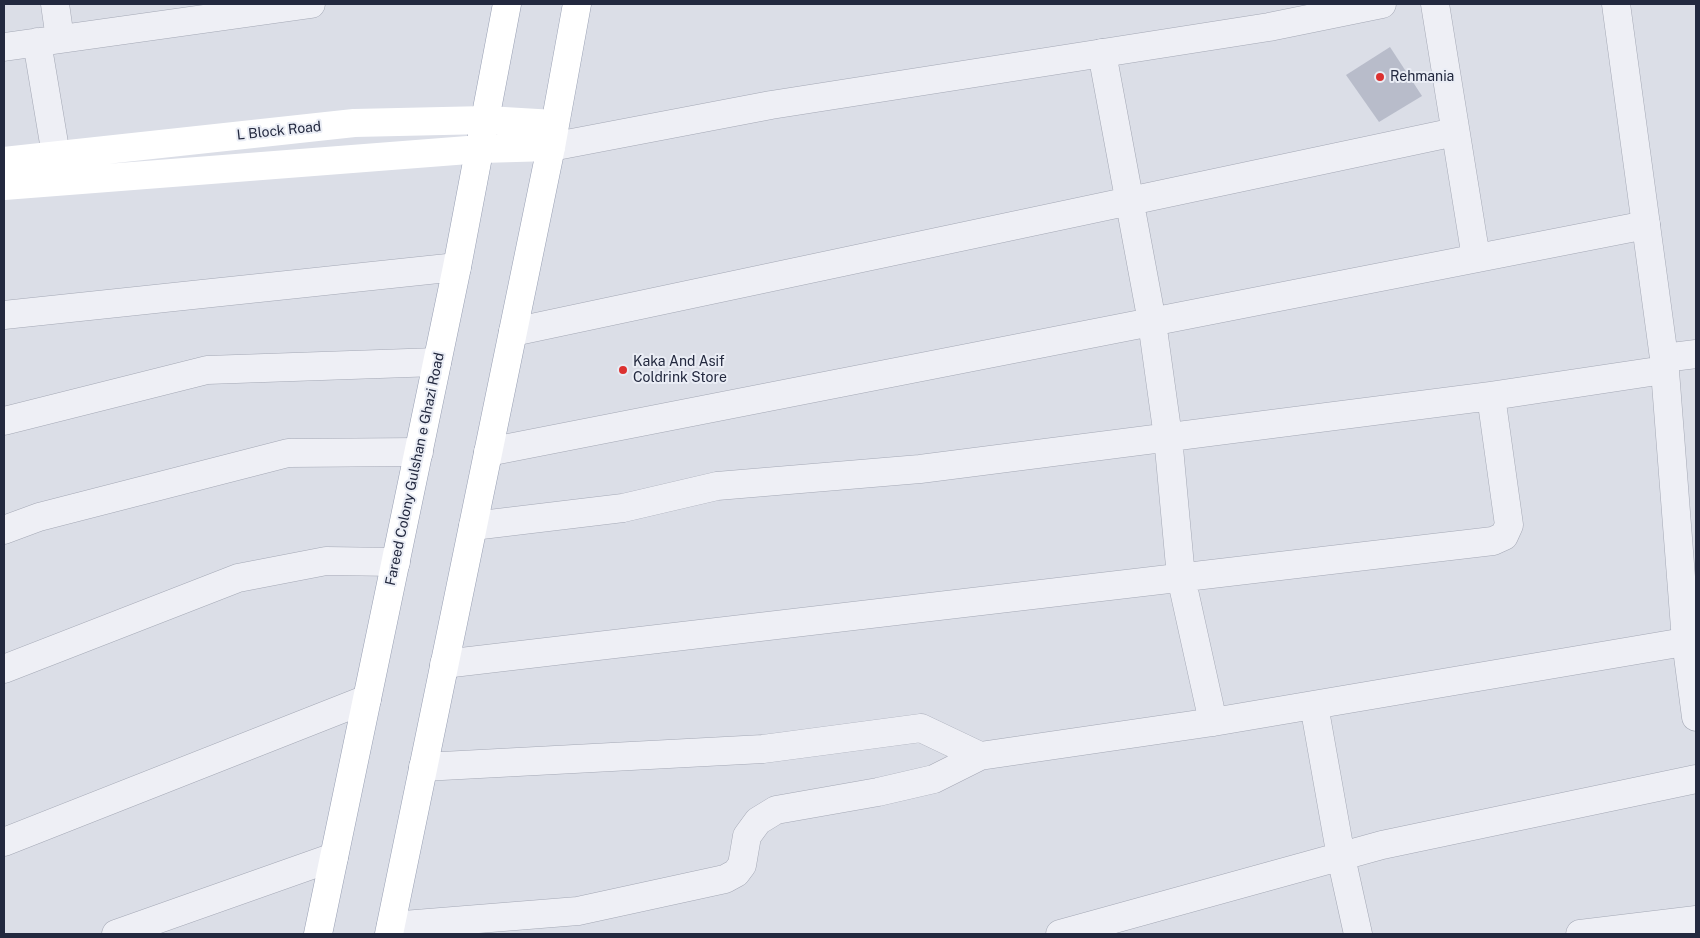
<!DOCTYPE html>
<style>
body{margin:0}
#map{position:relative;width:1700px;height:938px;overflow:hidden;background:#dbdee7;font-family:"Public Sans",sans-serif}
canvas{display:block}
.frame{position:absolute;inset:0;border:5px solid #23293f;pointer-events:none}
</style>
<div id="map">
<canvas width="1700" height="938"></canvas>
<div class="frame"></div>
</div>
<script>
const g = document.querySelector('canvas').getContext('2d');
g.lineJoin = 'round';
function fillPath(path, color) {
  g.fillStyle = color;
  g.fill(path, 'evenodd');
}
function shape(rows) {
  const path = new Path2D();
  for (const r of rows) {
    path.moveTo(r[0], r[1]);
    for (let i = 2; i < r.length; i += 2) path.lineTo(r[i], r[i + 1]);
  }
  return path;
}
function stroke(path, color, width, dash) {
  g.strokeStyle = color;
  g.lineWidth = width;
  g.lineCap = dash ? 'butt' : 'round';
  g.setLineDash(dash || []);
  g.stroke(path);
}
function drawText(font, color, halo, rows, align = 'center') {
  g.font = font + ' "Public Sans",sans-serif';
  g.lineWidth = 4;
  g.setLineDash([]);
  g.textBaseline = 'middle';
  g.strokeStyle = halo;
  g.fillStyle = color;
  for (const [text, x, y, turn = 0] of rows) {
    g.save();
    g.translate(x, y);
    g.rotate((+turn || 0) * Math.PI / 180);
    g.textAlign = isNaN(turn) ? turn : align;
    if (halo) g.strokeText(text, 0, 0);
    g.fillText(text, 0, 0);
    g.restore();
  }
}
fillPath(shape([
 [1390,47,1422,96,1379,122,1346,75]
]), '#b8bcca');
const minor = shape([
 [55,4,60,39],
 [1435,4,1476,258],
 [37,42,60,179],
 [4,47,311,4],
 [1102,53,1152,322,1168,437,1181,577,1213,722],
 [4,315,457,267],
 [513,332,1455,132],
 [1664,358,1696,354],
 [4,421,207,370,437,362],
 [488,452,1646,225],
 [473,526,623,508,717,486,920,469,1491,396,1664,370],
 [4,530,39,517,288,453,419,452],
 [444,664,1493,541,1504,536,1509,525,1491,396],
 [1314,705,1341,857,1358,934],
 [980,756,1213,722,1696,640],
 [4,842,367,699],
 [391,926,578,911,725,879,736,873,742,865,747,836,758,821,776,810,878,792,934,779,980,756,921,728,763,749,423,767],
 [116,934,334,857],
 [1060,934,1382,845,1696,779],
 [1580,934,1696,920]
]);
const tertiary = shape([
 [1616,4,1664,358,1686,641,1696,717],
 [551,147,771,105,1269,27,1382,4],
 [4,669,238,578,326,561,396,562]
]);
const primary = shape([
 [318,934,457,267,507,4],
 [389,934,551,147,577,4]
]);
stroke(minor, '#a4a8b5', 29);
stroke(tertiary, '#a4a8b5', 29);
stroke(primary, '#99a0b4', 29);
stroke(minor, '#eeeff5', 28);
stroke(tertiary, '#eeeff5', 28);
stroke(shape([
 [4,161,354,123,487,120,554,124],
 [4,186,481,149,551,147]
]), '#fff', 28);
stroke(primary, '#fff', 28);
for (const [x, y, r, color] of [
 [1380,77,5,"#dc3130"],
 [623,370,5,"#dc3130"]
]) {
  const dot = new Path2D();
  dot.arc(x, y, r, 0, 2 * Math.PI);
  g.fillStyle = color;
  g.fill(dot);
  stroke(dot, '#eaedf5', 2);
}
drawText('14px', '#23293f', '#eaedf5', [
 ["Rehmania",1390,77],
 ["Kaka And Asif",633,362],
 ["Coldrink Store",633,378]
], 'left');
drawText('14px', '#23293f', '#eaedf5', [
 ["L Block Road",279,131,-6],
 ["Fareed Colony Gulshan e Ghazi Road",415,469,-78]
]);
</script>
